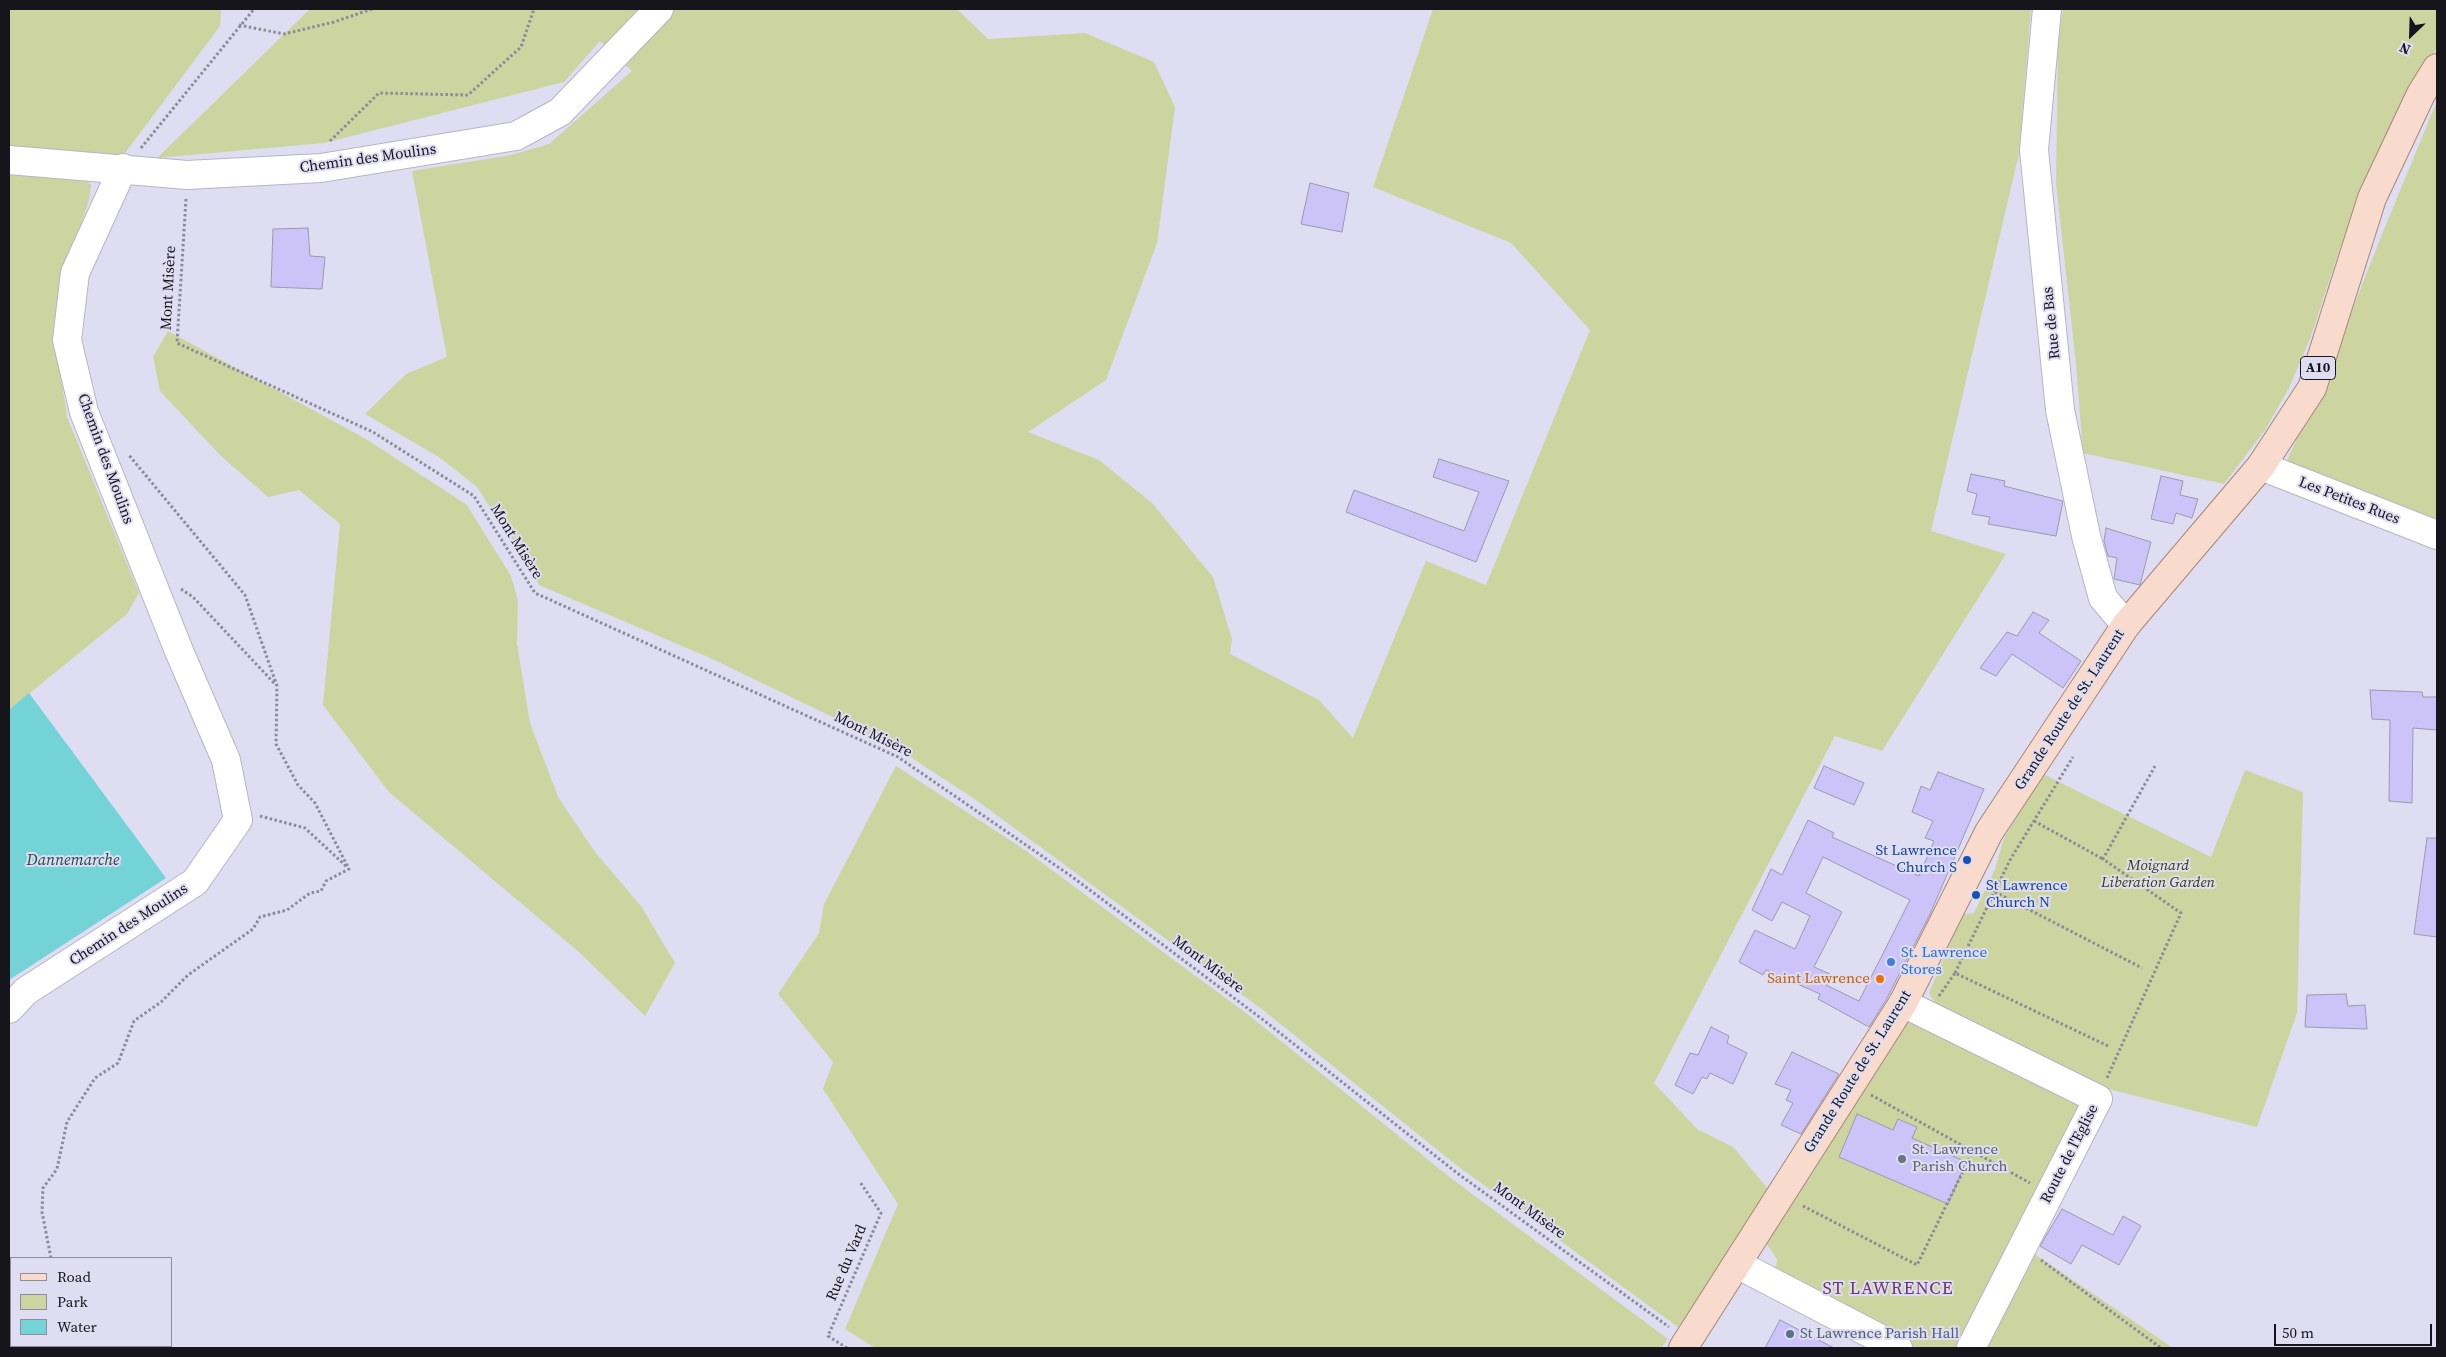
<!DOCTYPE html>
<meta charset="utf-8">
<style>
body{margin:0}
#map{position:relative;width:2446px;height:1357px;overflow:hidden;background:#dfddf1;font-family:"Source Serif 4",serif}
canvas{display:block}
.frame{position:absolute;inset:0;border:10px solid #16151c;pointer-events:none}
.legend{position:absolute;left:10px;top:1257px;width:162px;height:90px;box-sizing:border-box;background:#dfddf1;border:1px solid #8f8d9c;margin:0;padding:6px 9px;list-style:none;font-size:15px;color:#16151c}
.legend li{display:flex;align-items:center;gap:10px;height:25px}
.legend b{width:25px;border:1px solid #8f8d9c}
.north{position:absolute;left:2386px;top:10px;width:50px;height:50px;-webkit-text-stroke:4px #dfddf1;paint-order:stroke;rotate:204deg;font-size:14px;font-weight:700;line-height:20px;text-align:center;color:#16151c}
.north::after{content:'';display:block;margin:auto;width:18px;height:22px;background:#16151c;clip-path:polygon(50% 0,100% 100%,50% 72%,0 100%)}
.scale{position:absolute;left:2274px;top:1324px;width:158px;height:22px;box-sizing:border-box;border:2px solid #16151c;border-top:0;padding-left:6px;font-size:15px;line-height:18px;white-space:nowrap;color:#16151c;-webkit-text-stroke:4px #dfddf1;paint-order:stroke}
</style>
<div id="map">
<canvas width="2446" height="1357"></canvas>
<div class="frame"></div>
<ul class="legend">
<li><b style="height:6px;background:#f8dbcd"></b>Road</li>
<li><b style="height:14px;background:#ccd5a0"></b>Park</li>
<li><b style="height:14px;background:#73d3d7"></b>Water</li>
</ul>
<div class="north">N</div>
<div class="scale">50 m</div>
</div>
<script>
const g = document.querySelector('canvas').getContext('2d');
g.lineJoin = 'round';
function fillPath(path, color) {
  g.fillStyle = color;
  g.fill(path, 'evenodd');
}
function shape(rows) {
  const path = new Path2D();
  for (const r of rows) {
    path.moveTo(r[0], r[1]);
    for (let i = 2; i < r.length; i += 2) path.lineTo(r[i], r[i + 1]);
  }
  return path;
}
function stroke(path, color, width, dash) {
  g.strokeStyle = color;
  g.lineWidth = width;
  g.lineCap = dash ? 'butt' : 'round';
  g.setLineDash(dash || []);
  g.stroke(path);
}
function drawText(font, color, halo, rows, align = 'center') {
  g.font = font + ' "Source Serif 4",serif';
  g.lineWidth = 4;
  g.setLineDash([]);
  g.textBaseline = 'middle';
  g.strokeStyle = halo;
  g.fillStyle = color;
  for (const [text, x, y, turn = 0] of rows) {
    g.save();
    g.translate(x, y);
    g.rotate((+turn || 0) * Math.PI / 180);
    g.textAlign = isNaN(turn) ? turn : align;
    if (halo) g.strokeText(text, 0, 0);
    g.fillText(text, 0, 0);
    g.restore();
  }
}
fillPath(shape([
 [9,9,221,9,220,26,122,157,9,151],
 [310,9,957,9,988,39,1085,33,1154,62,1175,107,1157,243,1106,380,1028,432,1099,460,1152,503,1213,577,1232,639,1230,654,1319,700,1353,738,1426,561,1486,585,1590,330,1511,243,1373,187,1433,9,2031,9,2019,153,1931,531,2006,554,1882,751,1835,736,1654,1083,1697,1129,1733,1147,1769,1190,1752,1222,1678,1327,1455,1164,1263,1010,976,800,895,747,708,657,539,585,477,487,439,457,365,414,406,374,447,357,412,171,511,155,549,144,632,71,600,41,564,82,324,143,157,158],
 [2063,9,2437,9,2437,47,2382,148,2339,251,2311,336,2289,388,2265,430,2224,484,2083,453,2076,364,2056,183,2058,38],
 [2437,101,2437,525,2285,465,2326,376,2385,227],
 [9,169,82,175,91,185,89,200,64,277,56,343,67,417,139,593,127,614,9,710],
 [168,331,366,439,467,505,511,576,518,601,517,644,530,723,558,797,595,852,641,906,675,963,645,1016,579,952,389,792,323,705,340,524,299,490,268,497,221,456,160,391,153,357],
 [896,766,1022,848,1250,1016,1452,1179,1668,1339,1661,1348,875,1348,845,1329,898,1204,823,1089,833,1062,778,994,819,933,824,904],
 [2245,770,2303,792,2297,1013,2257,1127,2105,1088,1940,1011,1929,993,1962,915,1974,913,1995,869,2004,838,2043,774,2211,857],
 [1906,1016,2067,1092,2079,1107,1966,1348,1917,1348,1775,1277,1777,1259,1766,1243],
 [2030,1251,2173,1348,1982,1348]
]), '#ccd5a0');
fillPath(shape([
 [29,693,166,878,9,980,9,710]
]), '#73d3d7');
const building = shape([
 [1310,183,1349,193,1342,232,1301,224,1310,183],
 [308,228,310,256,325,257,322,289,271,287,273,229,308,228],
 [1439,459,1509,481,1476,562,1346,512,1354,490,1464,531,1479,492,1433,477,1439,459],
 [1971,474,2005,481,2004,486,2063,501,2056,536,1988,524,1990,517,1972,514,1977,494,1967,491,1971,474],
 [2161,476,2183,481,2180,495,2198,499,2192,518,2176,513,2173,524,2151,519,2161,476],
 [2106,528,2151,542,2140,585,2114,579,2117,558,2108,556,2104,541,2106,528],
 [2033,612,2049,620,2039,633,2081,661,2063,688,2012,654,1996,676,1980,668,2007,632,2017,636,2033,612],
 [2370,690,2422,692,2423,697,2437,697,2437,730,2413,728,2412,803,2389,801,2390,720,2372,719,2370,690],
 [1824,766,1864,783,1854,805,1814,788,1824,766],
 [1938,772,1984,789,1930,914,1886,1000,1869,1027,1818,999,1820,994,1766,970,1763,975,1739,962,1755,930,1795,949,1810,916,1782,902,1772,921,1752,910,1771,869,1782,875,1808,820,1834,833,1832,837,1919,876,1934,841,1925,838,1933,821,1912,812,1921,786,1930,790,1938,772],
 [1823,857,1910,900,1859,1001,1826,985,1830,974,1814,967,1842,912,1806,893,1823,857],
 [2427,838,2437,838,2437,937,2414,934,2427,838],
 [2346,994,2348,1006,2365,1005,2367,1029,2305,1027,2307,995,2346,994],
 [1711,1027,1729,1036,1727,1043,1747,1053,1733,1084,1710,1073,1707,1079,1702,1077,1693,1094,1675,1085,1690,1053,1698,1055,1711,1027],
 [1792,1052,1839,1074,1801,1134,1781,1125,1793,1103,1786,1100,1791,1090,1775,1084,1792,1052],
 [1857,1114,1893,1130,1898,1119,1917,1127,1912,1138,1966,1162,1948,1204,1839,1157,1857,1114],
 [2062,1209,2113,1235,2123,1216,2141,1226,2119,1265,2082,1245,2071,1264,2040,1246,2062,1209],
 [1780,1320,1834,1348,1765,1348,1780,1320]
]);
fillPath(building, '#ccc4f8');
stroke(building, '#9c99ad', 1);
const minor = shape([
 [2047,9,2034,150,2060,410,2086,536,2103,598,2126,625],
 [9,160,187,175,321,168,516,136,560,112,659,9],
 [2261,466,2437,535],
 [1903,1003,2098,1099,1971,1348],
 [9,1009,26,991,195,882,238,820,226,760,179,651,84,412,67,340,75,273,123,168],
 [1737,1264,1898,1348]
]);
const major = shape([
 [1683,1348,1903,1003,1989,832,2126,625,2261,466,2312,388,2372,198,2421,94,2437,68]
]);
stroke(minor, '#b7b4c8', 30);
stroke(major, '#a6867a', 30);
stroke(shape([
 [239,25,284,34,334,22,372,9],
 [330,141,379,93,468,95,521,47,534,9],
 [141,148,254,9],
 [186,199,177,343,373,432,474,496,535,593,898,757,1071,876,1266,1022,1457,1173,1669,1327],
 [181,589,193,597,275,684],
 [260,816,305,828,347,867],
 [2034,821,2103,859],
 [1995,892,2142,968],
 [1955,973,2010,860,2073,757],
 [1939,996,1955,973,2108,1046],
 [2107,1078,2181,913,2103,859,2155,766],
 [1871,1095,2030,1183],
 [1803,1206,1917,1265,1972,1153],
 [51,1258,42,1212,43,1188,57,1169,67,1122,95,1078,118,1063,134,1021,161,1002,188,975,253,929,260,917,287,910,310,893,321,891,326,881,349,869,315,803,298,785,276,744,277,686,245,595,128,454],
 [2041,1260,2161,1348],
 [60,1348,60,1346],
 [847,1348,828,1336,881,1213,860,1182]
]), '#8b8a98', 3, [2.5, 2.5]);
stroke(minor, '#fff', 28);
stroke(major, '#f8dbcd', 28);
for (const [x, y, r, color] of [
 [1967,860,5,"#1a4fb4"],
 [1976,895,5,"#1a4fb4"],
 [1891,962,5,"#3f7fe0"],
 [1880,979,5,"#e8710a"],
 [1902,1159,5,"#6b7280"],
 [1790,1334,5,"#5c6f8a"]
]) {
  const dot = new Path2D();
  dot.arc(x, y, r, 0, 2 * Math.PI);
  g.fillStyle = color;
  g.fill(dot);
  stroke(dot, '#dfddf1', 2);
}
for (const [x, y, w] of [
 [2318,368,35]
]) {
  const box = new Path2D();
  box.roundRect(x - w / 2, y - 11.5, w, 23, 4);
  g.fillStyle = '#dfddf1';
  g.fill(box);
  stroke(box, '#16151c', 1);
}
drawText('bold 14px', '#16151c', null, [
 ["A10",2318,368]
]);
drawText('15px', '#16151c', '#dfddf1', [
 ["Chemin des Moulins",368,159,-8],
 ["Mont Misère",169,288,-87],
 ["Rue de Bas",2052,323,-96],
 ["Chemin des Moulins",105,459,70],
 ["Les Petites Rues",2349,501,21],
 ["Mont Misère",516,542,58],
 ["Grande Route de St. Laurent",2070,710,-57],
 ["Mont Misère",873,735,26],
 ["Chemin des Moulins",129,925,-33],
 ["Mont Misère",1208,965,37],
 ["Grande Route de St. Laurent",1858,1072,-58],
 ["Route de l'Eglise",2070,1154,-63],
 ["Mont Misère",1529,1211,36],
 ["Rue du Vard",847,1263,-67]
]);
drawText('15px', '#164399', '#dfddf1', [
 ["St Lawrence",1957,851],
 ["Church S",1957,868],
 ["St Lawrence",1986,886,"left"],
 ["Church N",1986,903,"left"]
], 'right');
drawText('italic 15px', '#393e09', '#dfddf1', [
 ["Moignard",2158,866],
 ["Liberation Garden",2158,883]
]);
drawText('15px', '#366cbe', '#dfddf1', [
 ["St. Lawrence",1901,953],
 ["Stores",1901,970]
], 'left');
drawText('15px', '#c56008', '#dfddf1', [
 ["Saint Lawrence",1870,979]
], 'right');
drawText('15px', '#5b616d', '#dfddf1', [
 ["St. Lawrence",1912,1150],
 ["Parish Church",1912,1167]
], 'left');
drawText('15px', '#4e5e75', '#dfddf1', [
 ["St Lawrence Parish Hall",1800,1334]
], 'left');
drawText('italic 16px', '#1c484a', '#dfddf1', [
 ["Dannemarche",73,861]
]);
g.letterSpacing = '1px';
drawText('18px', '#6b396b', '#dfddf1', [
 ["ST LAWRENCE",1888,1289]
]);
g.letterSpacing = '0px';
</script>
